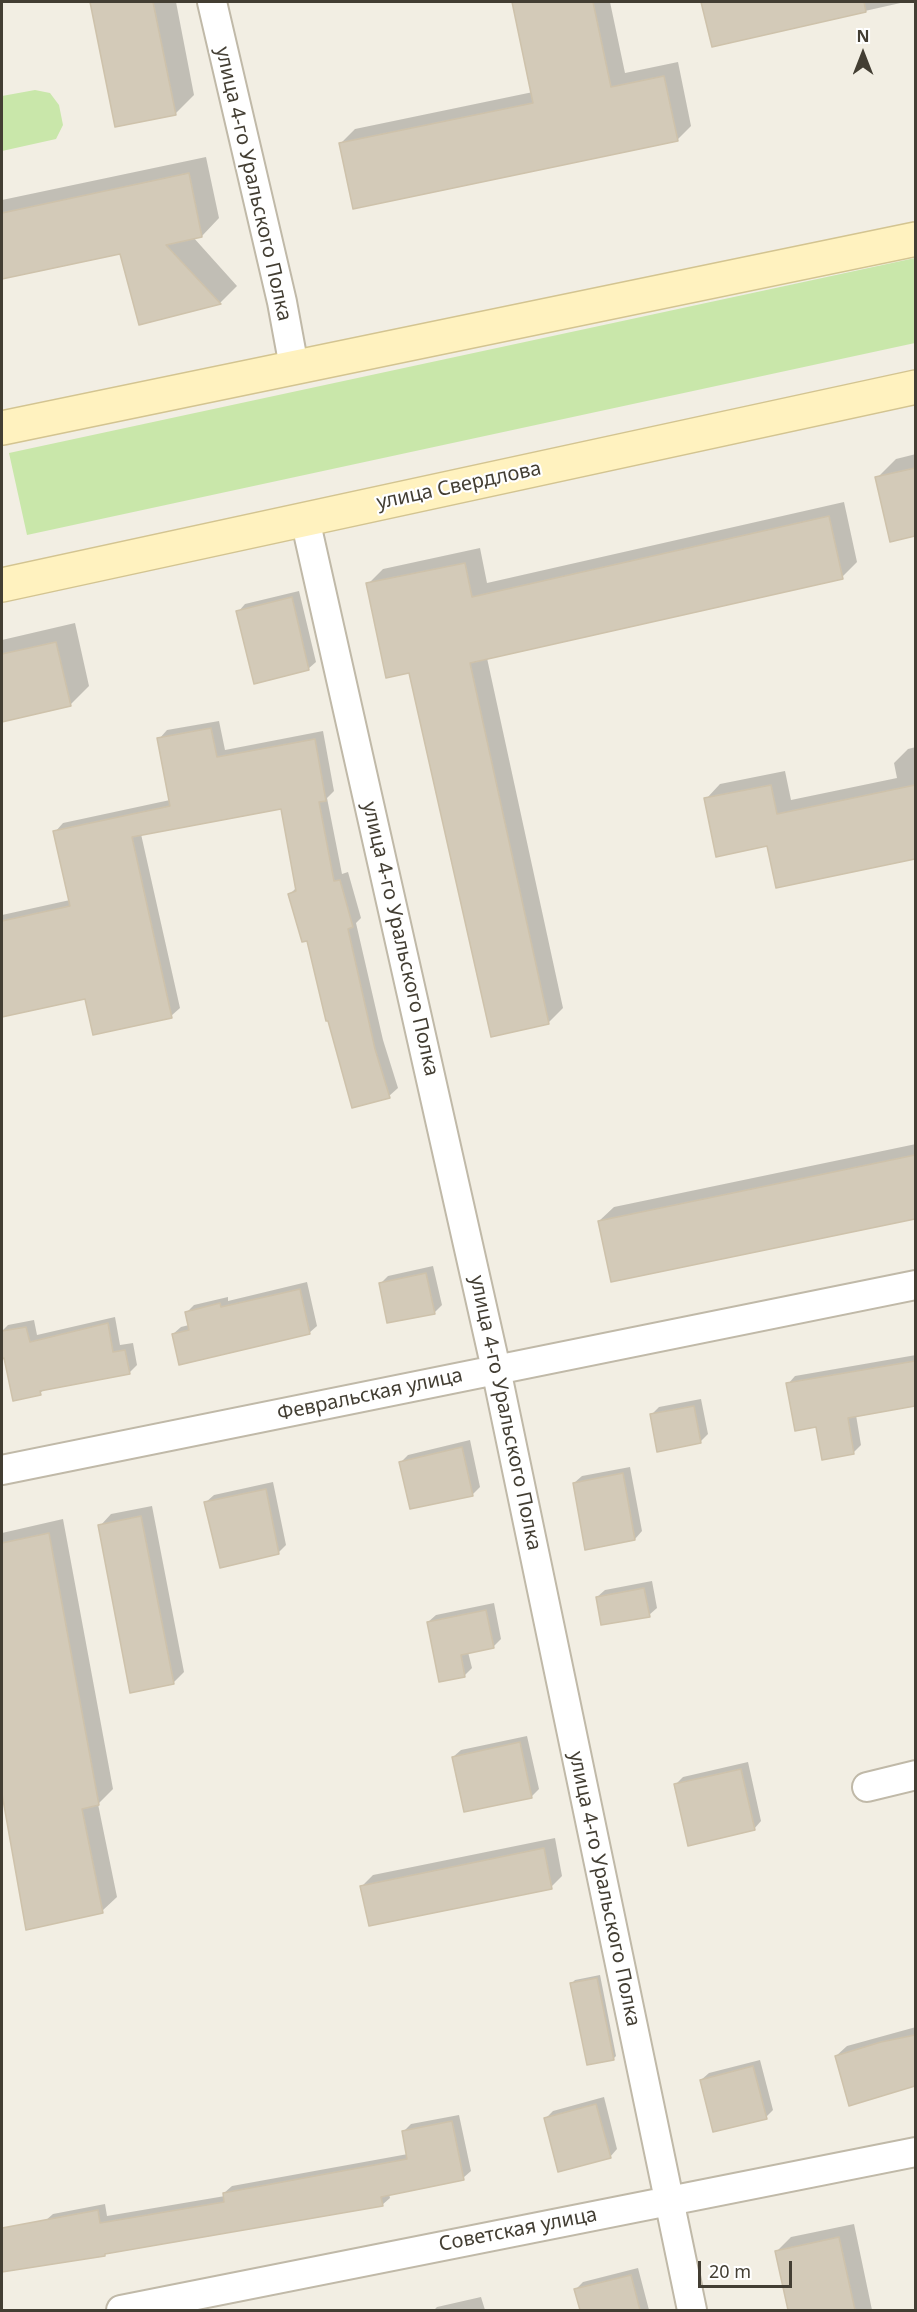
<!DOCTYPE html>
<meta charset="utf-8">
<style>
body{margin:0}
#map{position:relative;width:917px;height:2312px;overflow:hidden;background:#f2eee3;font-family:"Noto Sans",sans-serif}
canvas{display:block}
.frame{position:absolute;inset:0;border:3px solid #433e33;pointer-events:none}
.north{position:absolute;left:833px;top:24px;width:60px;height:60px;-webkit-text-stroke:4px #fff;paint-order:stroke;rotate:0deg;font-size:16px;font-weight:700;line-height:24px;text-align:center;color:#433e33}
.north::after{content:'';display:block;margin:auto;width:21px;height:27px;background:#433e33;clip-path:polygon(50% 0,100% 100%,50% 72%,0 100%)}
.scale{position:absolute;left:698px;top:2261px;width:94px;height:27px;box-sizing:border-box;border:3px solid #433e33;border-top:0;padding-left:8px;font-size:18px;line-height:21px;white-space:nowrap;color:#433e33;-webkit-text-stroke:4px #fff;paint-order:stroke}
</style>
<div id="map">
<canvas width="917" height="2312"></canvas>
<div class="frame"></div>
<div class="north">N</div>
<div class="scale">20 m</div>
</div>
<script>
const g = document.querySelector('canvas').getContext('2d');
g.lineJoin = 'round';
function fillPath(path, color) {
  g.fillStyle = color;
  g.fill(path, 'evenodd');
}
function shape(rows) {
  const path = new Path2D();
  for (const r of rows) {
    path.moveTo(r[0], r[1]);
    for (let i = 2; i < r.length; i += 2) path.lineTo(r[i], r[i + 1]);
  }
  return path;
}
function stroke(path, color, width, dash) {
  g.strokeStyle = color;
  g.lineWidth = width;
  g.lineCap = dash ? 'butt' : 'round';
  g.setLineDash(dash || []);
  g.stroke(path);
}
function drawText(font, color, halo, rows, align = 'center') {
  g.font = font + ' "Noto Sans",sans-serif';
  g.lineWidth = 4.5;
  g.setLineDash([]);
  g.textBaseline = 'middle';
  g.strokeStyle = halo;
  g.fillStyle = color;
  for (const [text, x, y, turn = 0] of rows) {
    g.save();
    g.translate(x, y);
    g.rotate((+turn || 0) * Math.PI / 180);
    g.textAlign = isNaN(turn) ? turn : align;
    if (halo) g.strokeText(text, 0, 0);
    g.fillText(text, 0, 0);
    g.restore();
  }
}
fillPath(shape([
 [35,90,50,93,59,105,63,125,56,139,2,151,2,96],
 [915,258,915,343,27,535,9,453]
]), '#c9e7aa');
fillPath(shape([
 [92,2,176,2,194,95,175,114,117,125],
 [514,2,610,2,625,73,678,62,691,126,677,140,341,143,355,129,533,92],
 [703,2,905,2,713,45],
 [206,157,219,218,202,236,193,237,237,286,220,303,121,253,2,278,2,200],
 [916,454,916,535,891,540,877,478,896,459],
 [844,502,857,562,842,577,487,658,563,1008,548,1023,410,671,368,584,383,569,480,548,487,583],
 [299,591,316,662,308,669,238,612,245,604],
 [75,623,89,686,70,705,2,720,2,640],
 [219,721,225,750,323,731,334,791,327,798,342,874,348,872,361,918,356,923,383,1040,398,1088,389,1096,308,939,290,894,297,887,283,807,141,834,180,1008,171,1016,86,997,2,1016,2,911,2,915,70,900,55,832,63,823,170,800,159,739,167,730],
 [916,747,916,858,777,886,768,845,706,799,720,784,785,771,791,800,897,778,894,763,908,749],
 [916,1144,916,1218,612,1281,599,1221,614,1207],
 [433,1266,442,1305,434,1313,380,1284,388,1276],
 [307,1282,317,1326,309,1333,173,1334,181,1327,189,1325,187,1312,194,1305,228,1297,228,1301],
 [115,1317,120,1345,133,1343,137,1365,129,1373,45,1389,40,1393,14,1399,2,1337,2,1331,8,1325,34,1320,37,1335],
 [916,1355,916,1404,856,1415,861,1445,853,1453,817,1425,788,1384,795,1376],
 [701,1399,708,1434,700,1442,652,1414,659,1407],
 [470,1440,480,1487,472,1495,401,1462,408,1455],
 [630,1467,642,1531,635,1539,574,1483,582,1476],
 [273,1482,286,1545,278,1553,206,1502,214,1495],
 [152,1506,184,1672,173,1683,100,1526,111,1514],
 [63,1519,113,1789,98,1804,117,1897,102,1911,27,1928,2,1786,2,1533],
 [652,1581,657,1608,649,1615,597,1597,605,1590],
 [494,1603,501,1639,493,1647,468,1652,472,1668,464,1676,428,1622,436,1615],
 [527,1736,539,1789,532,1796,453,1757,461,1750],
 [748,1762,761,1821,754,1829,675,1785,683,1777],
 [555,1838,562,1876,551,1887,362,1886,373,1875],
 [600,1975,616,2056,613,2059,572,1983,575,1980],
 [916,2027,916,2084,850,2104,836,2056,847,2046],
 [760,2060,773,2110,766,2117,701,2080,709,2073],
 [604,2097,617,2149,610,2157,546,2118,553,2111],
 [459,2115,471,2171,463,2178,389,2194,390,2198,382,2205,2,2272,2,2233,46,2225,45,2221,53,2214,105,2204,107,2216,225,2196,224,2193,232,2186,408,2154,403,2132,411,2124],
 [854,2224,872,2310,789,2310,777,2251,791,2237],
 [638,2268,649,2310,581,2310,576,2289,583,2282],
 [481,2297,485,2310,434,2310,437,2307]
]), '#0003');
const building = shape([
 [90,2,153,2,176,115,115,127,90,2],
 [512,2,593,2,611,87,664,76,678,141,353,209,339,143,533,103,512,2],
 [701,2,864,2,866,12,712,47,701,2],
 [189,173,202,237,166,245,221,304,139,325,120,254,2,279,2,213,189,173],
 [915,468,915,536,890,542,875,477,915,468],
 [829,516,843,579,470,663,549,1024,491,1037,409,673,386,678,366,583,465,563,472,597,829,516],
 [292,597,309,670,254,684,236,611,292,597],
 [56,642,71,706,2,722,2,654,56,642],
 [211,728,217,757,315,739,326,801,319,802,334,881,340,880,353,927,348,929,375,1049,390,1098,352,1108,328,1021,326,1021,307,941,302,942,288,894,296,891,281,809,132,837,172,1018,93,1035,85,999,2,1017,2,921,70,906,53,831,170,806,157,738,211,728],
 [771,785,777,814,915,785,915,859,776,888,767,846,716,857,704,798,771,785],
 [915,1155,915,1219,611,1282,598,1221,915,1155],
 [426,1273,435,1314,387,1323,379,1283,426,1273],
 [300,1289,310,1334,179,1365,172,1334,189,1330,185,1312,220,1303,221,1307,300,1289],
 [108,1323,113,1352,125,1350,130,1374,40,1391,41,1395,13,1401,4,1358,2,1359,2,1331,26,1327,30,1342,108,1323],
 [915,1361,915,1406,848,1418,854,1454,822,1460,816,1427,795,1431,786,1383,915,1361],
 [694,1406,701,1443,657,1452,650,1414,694,1406],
 [462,1447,473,1496,410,1509,399,1462,462,1447],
 [623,1473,635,1540,585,1550,573,1483,623,1473],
 [266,1489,279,1554,220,1568,204,1502,266,1489],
 [141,1516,174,1684,130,1693,98,1525,141,1516],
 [49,1533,99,1805,82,1809,103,1913,26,1930,2,1794,2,1543,49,1533],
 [644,1588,650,1617,601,1625,596,1597,644,1588],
 [486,1610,494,1648,461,1655,465,1677,439,1682,427,1622,486,1610],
 [520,1742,532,1798,464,1812,452,1757,520,1742],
 [741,1769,755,1830,688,1846,674,1784,741,1769],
 [544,1848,552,1889,369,1926,360,1886,544,1848],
 [597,1978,614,2060,587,2065,570,1983,597,1978],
 [915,2035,915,2086,849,2106,835,2056,881,2042,915,2035],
 [753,2066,767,2119,713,2132,700,2080,753,2066],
 [596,2104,611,2158,558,2172,544,2118,596,2104],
 [452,2121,464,2180,381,2197,383,2206,105,2254,105,2256,2,2272,2,2228,98,2210,100,2223,224,2202,223,2193,407,2159,402,2131,452,2121],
 [839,2237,855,2310,788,2310,775,2251,839,2237],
 [631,2275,640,2310,580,2310,574,2289,631,2275]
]);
fillPath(building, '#d3cab8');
stroke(building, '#cec2ab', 1.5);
const minor = shape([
 [212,2,282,302,294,367],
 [305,519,496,1369,692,2310],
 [2,1470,916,1285],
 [867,1787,916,1775],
 [121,2310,916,2152]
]);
const secondary = shape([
 [2,428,916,239],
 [2,585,916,387]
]);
stroke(minor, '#c0b9a8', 32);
stroke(secondary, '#d3c491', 36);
stroke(minor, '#fff', 28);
stroke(secondary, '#fff2bf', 33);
drawText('20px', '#433e33', '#fff', [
 ["улица 4-го Уральского Полка",253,184,77],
 ["улица Свердлова",459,486,-12],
 ["улица 4-го Уральского Полка",400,939,77],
 ["Февральская улица",370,1395,-12],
 ["улица 4-го Уральского Полка",505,1413,78],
 ["улица 4-го Уральского Полка",604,1889,78],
 ["Советская улица",518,2230,-11]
]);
</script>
